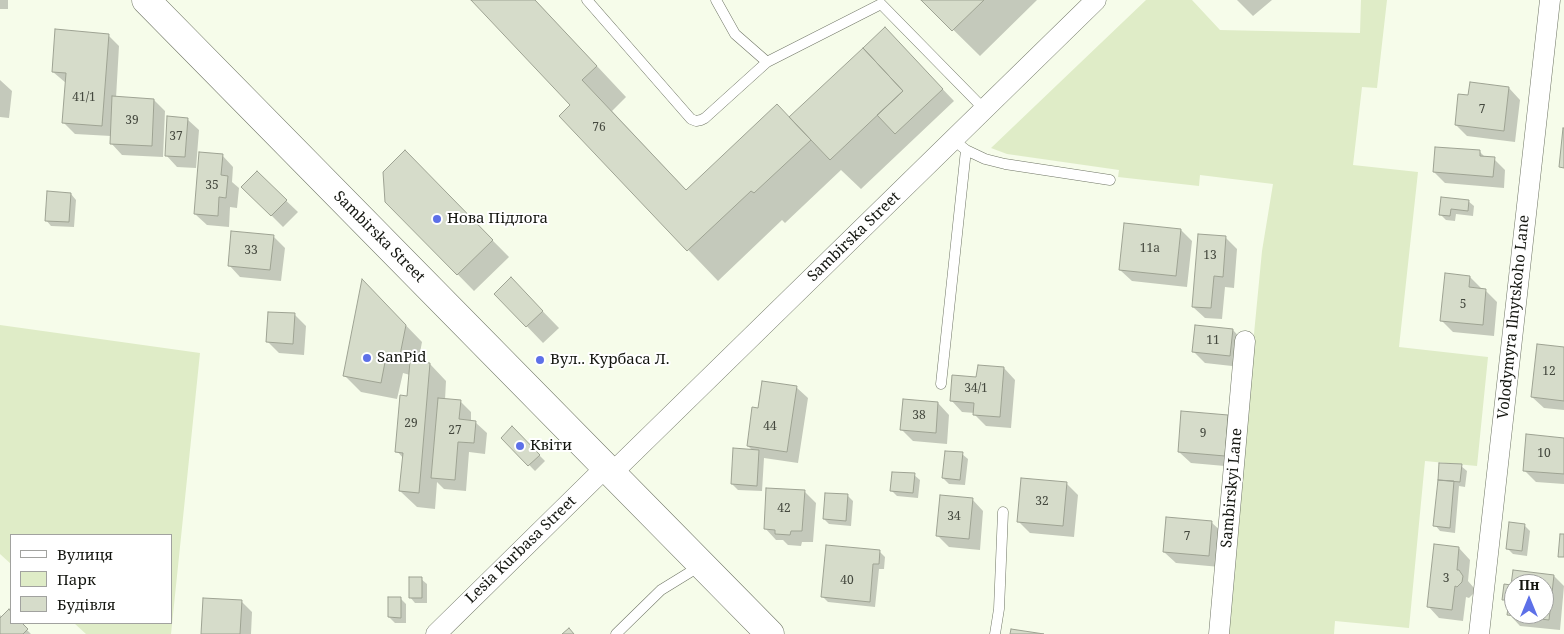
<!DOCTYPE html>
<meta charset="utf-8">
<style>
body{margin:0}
#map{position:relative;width:1564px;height:634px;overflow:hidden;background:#f6fcea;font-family:"Noto Serif",serif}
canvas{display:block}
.legend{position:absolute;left:10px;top:534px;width:162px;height:90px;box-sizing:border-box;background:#fff;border:1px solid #a1a29f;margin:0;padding:6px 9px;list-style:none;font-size:15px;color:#141610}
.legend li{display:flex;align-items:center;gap:10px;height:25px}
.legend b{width:25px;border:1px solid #a1a29f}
.north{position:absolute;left:1504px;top:574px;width:50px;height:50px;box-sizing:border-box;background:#fff;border:1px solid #a1a29f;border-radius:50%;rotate:0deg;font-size:14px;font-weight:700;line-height:20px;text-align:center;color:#141610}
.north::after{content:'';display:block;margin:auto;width:18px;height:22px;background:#5d70e8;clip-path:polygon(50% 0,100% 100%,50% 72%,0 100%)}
</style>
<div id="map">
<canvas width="1564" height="634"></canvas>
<ul class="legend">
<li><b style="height:6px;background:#fff"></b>Вулиця</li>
<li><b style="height:14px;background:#dfecc7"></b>Парк</li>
<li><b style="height:14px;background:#d6dcca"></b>Будівля</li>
</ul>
<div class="north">Пн</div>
</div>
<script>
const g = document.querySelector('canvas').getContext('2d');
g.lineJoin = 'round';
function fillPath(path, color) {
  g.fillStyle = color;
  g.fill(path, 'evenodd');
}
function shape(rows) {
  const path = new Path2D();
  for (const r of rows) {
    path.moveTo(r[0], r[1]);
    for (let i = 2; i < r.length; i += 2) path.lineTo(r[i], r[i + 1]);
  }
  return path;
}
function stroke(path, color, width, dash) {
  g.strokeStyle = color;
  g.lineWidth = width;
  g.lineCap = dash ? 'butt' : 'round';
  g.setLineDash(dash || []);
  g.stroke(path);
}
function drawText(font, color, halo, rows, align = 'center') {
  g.font = font + ' "Noto Serif",serif';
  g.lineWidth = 4;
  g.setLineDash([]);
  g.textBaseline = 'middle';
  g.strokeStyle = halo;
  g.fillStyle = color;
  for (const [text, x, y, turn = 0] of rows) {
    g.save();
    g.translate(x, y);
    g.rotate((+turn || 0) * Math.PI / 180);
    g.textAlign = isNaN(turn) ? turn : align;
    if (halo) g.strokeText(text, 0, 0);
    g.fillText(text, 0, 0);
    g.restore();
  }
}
fillPath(shape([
 [1146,0,1192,0,1220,30,1360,33,1361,0,1387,0,1377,88,1362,87,1353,165,1418,172,1399,347,1488,357,1477,466,1425,461,1409,628,1335,621,1334,634,1225,634,1262,251,1273,184,1200,175,1199,186,1118,177,1119,170,1007,154,991,148],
 [0,325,200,353,171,634,86,634,74,623,171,623,171,535,11,535,11,564,0,554]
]), '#dfecc7');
fillPath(shape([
 [0,0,8,0,8,9,0,9],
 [473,0,535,0,626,97,612,111,687,191,790,118,896,40,954,101,861,189,841,170,785,223,782,220,718,281,560,116,572,105],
 [923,0,1037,0,980,56],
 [1237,0,1272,0,1253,16],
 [108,35,119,46,116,98,154,100,165,111,163,157,122,155,111,143,111,136,75,134,63,122,66,83,53,72],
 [0,80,12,91,9,118,0,117],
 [1509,88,1520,100,1515,142,1467,136,1456,125,1469,97],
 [187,119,199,130,196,168,177,167,166,155],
 [405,152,509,257,474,291,386,201],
 [1480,152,1486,158,1494,159,1505,170,1504,188,1445,183,1434,172],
 [222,155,233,167,232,182,239,188,237,208,230,207,229,227,207,225,195,214],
 [257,173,298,212,283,227,243,187],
 [71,194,76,200,74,227,51,226,46,220],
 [1442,198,1468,201,1474,206,1473,216,1456,214,1455,221,1446,220,1440,214],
 [1181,230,1192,241,1187,287,1132,281,1120,270],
 [273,236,285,248,281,281,240,277,229,265],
 [1226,238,1237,249,1234,288,1225,287,1222,319,1205,318,1193,307],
 [1470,277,1481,288,1481,290,1486,291,1497,302,1494,336,1453,332,1441,320],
 [363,281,422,342,418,363,430,364,446,381,445,400,460,401,471,412,471,421,475,422,487,433,485,454,469,452,466,491,444,489,437,482,435,509,417,507,400,491,403,458,397,451,408,397,410,375,403,373,397,399,361,392,344,375],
 [496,294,527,295,559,328,543,343],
 [295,315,306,326,304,355,279,353,267,341],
 [1233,330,1244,342,1241,367,1205,363,1194,352],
 [1564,348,1564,410,1544,408,1532,397],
 [1004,368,1015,380,1011,428,986,426,975,415,975,413,962,412,951,400,978,378],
 [796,387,808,398,798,463,764,458,762,491,738,490,732,484,753,451,748,446,759,410],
 [938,403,949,415,947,444,913,441,902,430],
 [1228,416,1239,427,1236,467,1191,463,1179,452],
 [512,428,545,461,535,471,503,438],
 [1564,439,1564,484,1536,482,1524,470],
 [962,454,968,459,965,485,949,484,943,478],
 [1440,464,1461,466,1467,471,1465,487,1459,486,1455,533,1440,531,1435,525],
 [914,475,920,480,918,498,897,496,892,491],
 [1066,483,1078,495,1074,537,1030,533,1019,522],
 [804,491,816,503,813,542,802,542,801,546,788,545,783,540,776,540,765,528],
 [848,496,853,501,851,526,829,524,824,519],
 [972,499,983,511,980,550,949,547,937,535],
 [1211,522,1223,533,1220,567,1176,563,1164,552],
 [1524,525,1530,531,1527,556,1513,554,1507,548],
 [1459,548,1470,560,1468,581,1474,588,1473,594,1469,598,1466,597,1463,621,1439,618,1428,606],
 [880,552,885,557,884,569,879,569,875,607,828,602,823,597],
 [1514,571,1554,576,1564,586,1560,630,1520,626,1509,614,1510,606,1503,599,1512,586],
 [1514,584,1544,584,1544,614,1514,614],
 [421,579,427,584,427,603,415,603,410,597],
 [401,599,406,604,406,623,395,623,389,617],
 [241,601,252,612,251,634,202,634],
 [9,611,11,614,11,623,20,623,31,634,0,634,0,615,2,617]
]), '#0003');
const building = shape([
 [471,0,535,0,597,66,582,80,686,190,777,104,811,140,754,193,751,191,687,251,559,116,570,105,471,0],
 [921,0,984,0,952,31,921,0],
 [885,27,943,89,895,134,877,115,903,91,863,48,885,27],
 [55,29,109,34,102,126,62,123,66,73,52,72,55,29],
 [863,48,903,91,830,160,789,117,863,48],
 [1470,82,1509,87,1504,131,1455,125,1458,94,1468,95,1470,82],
 [112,96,154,99,152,146,110,144,112,96],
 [167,116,188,118,185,157,165,156,167,116],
 [1563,128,1564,128,1564,168,1559,167,1563,128],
 [1435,147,1480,150,1480,156,1495,157,1493,177,1433,172,1435,147],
 [405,150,493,240,457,275,385,202,383,172,405,150],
 [199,152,223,154,221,175,228,176,226,198,219,197,218,216,194,214,199,152],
 [257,171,287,200,271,216,241,187,257,171],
 [47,191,71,193,69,222,45,221,47,191],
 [1441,197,1469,200,1468,211,1451,209,1450,216,1439,215,1441,197],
 [1124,223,1181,229,1176,276,1119,270,1124,223],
 [231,231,274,235,270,270,228,266,231,231],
 [1198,234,1226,236,1223,277,1214,276,1211,308,1192,307,1198,234],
 [1445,273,1470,276,1469,287,1486,289,1483,325,1440,321,1445,273],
 [511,277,543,311,526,327,494,294,511,277],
 [362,279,406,325,399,360,386,357,381,383,343,376,362,279],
 [268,312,295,313,293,344,266,342,268,312],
 [1195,325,1233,329,1230,356,1192,352,1195,325],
 [1537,344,1564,347,1564,401,1531,397,1537,344],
 [410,361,430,363,419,493,399,491,403,453,395,452,400,395,407,396,410,361],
 [978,365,1004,367,1000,417,973,415,974,403,950,401,952,375,976,377,978,365],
 [762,381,797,386,787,452,747,446,752,407,758,408,762,381],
 [438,398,461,400,459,419,476,421,474,443,458,442,455,480,431,478,438,398],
 [903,399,938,402,936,433,900,430,903,399],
 [1181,411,1228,415,1225,456,1178,452,1181,411],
 [512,426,540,455,528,466,501,438,512,426],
 [1526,434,1564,438,1564,474,1523,471,1526,434],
 [733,448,759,450,757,486,731,484,733,448],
 [945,451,963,452,960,480,942,478,945,451],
 [1439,463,1462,464,1460,482,1438,480,1439,463],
 [892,472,915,473,913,493,890,491,892,472],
 [1021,478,1067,482,1063,526,1017,522,1021,478],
 [1438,480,1454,481,1450,528,1433,526,1438,480],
 [766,488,805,490,802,531,791,531,790,535,775,534,775,530,764,529,766,488],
 [825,493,848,494,846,521,823,519,825,493],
 [940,495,973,498,969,539,936,536,940,495],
 [1166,517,1212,521,1209,556,1163,552,1166,517],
 [1509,522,1525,524,1522,551,1506,549,1509,522],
 [1560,534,1564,534,1564,557,1558,557,1560,534],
 [1434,544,1459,547,1457,570,1459,570,1463,576,1462,582,1457,587,1455,586,1452,610,1427,607,1434,544],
 [826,545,880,550,879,564,873,564,870,602,821,597,826,545],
 [1513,570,1554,575,1549,620,1507,615,1509,600,1502,600,1504,584,1511,585,1513,570],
 [1514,584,1544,584,1544,614,1514,614,1514,584],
 [409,577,422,577,422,598,409,598,409,577],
 [388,597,401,597,401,618,388,617,388,597],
 [203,598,242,600,240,634,201,634,203,598],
 [9,609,11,612,11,623,22,623,28,629,23,634,0,634,0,618,9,609],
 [569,628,574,634,562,634,569,628],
 [1011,629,1044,634,1010,634,1011,629]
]);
fillPath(building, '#d6dcca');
stroke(building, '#9ea393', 1);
const lane = shape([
 [587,0,691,119,696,121,701,120,705,118,767,62],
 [716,0,735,34,767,62,881,4,984,109],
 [961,146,966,150,985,159,1005,164,1110,180],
 [941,384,966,150],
 [616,634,661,590,700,566],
 [995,634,999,609,1003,512]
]);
const street = shape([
 [612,473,1096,0],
 [436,634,606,467],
 [1219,634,1245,341],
 [1479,634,1550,0]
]);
const secondary = shape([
 [146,0,770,634]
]);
stroke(lane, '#6f7565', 11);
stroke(street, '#6f7565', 21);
stroke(secondary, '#6f7565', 29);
stroke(lane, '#fff', 10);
stroke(street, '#fff', 20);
stroke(secondary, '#fff', 28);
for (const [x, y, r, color] of [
 [437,219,5,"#5d70e8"],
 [367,358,5,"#5d70e8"],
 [540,360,5,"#5d70e8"],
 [520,446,5,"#5d70e8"]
]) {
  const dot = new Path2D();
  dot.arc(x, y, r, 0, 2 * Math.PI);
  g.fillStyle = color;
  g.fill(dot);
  stroke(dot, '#fff', 2);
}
drawText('12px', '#44483e', null, [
 ["41/1",84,98],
 ["7",1482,110],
 ["39",132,121],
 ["76",599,128],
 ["37",176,137],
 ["35",212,186],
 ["11а",1150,249],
 ["33",251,251],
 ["13",1210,256],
 ["5",1463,305],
 ["11",1213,341],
 ["12",1549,372],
 ["34/1",976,389],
 ["38",919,416],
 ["29",411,424],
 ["44",770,427],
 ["27",455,431],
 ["9",1203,434],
 ["10",1544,454],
 ["32",1042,502],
 ["42",784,509],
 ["34",954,517],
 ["7",1187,537],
 ["3",1446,579],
 ["40",847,581]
]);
drawText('15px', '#141610', '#fff', [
 ["Нова Підлога",447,219],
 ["SanPid",377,358],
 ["Вул.. Курбаса Л.",550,360],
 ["Квіти",530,446]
], 'left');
drawText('15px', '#141610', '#fff', [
 ["Sambirska Street",379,237,45],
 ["Sambirska Street",854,237,-44],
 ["Volodymyra Ilnytskoho Lane",1514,317,-84],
 ["Sambirskyi Lane",1232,488,-85],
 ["Lesia Kurbasa Street",521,550,-44]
]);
</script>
